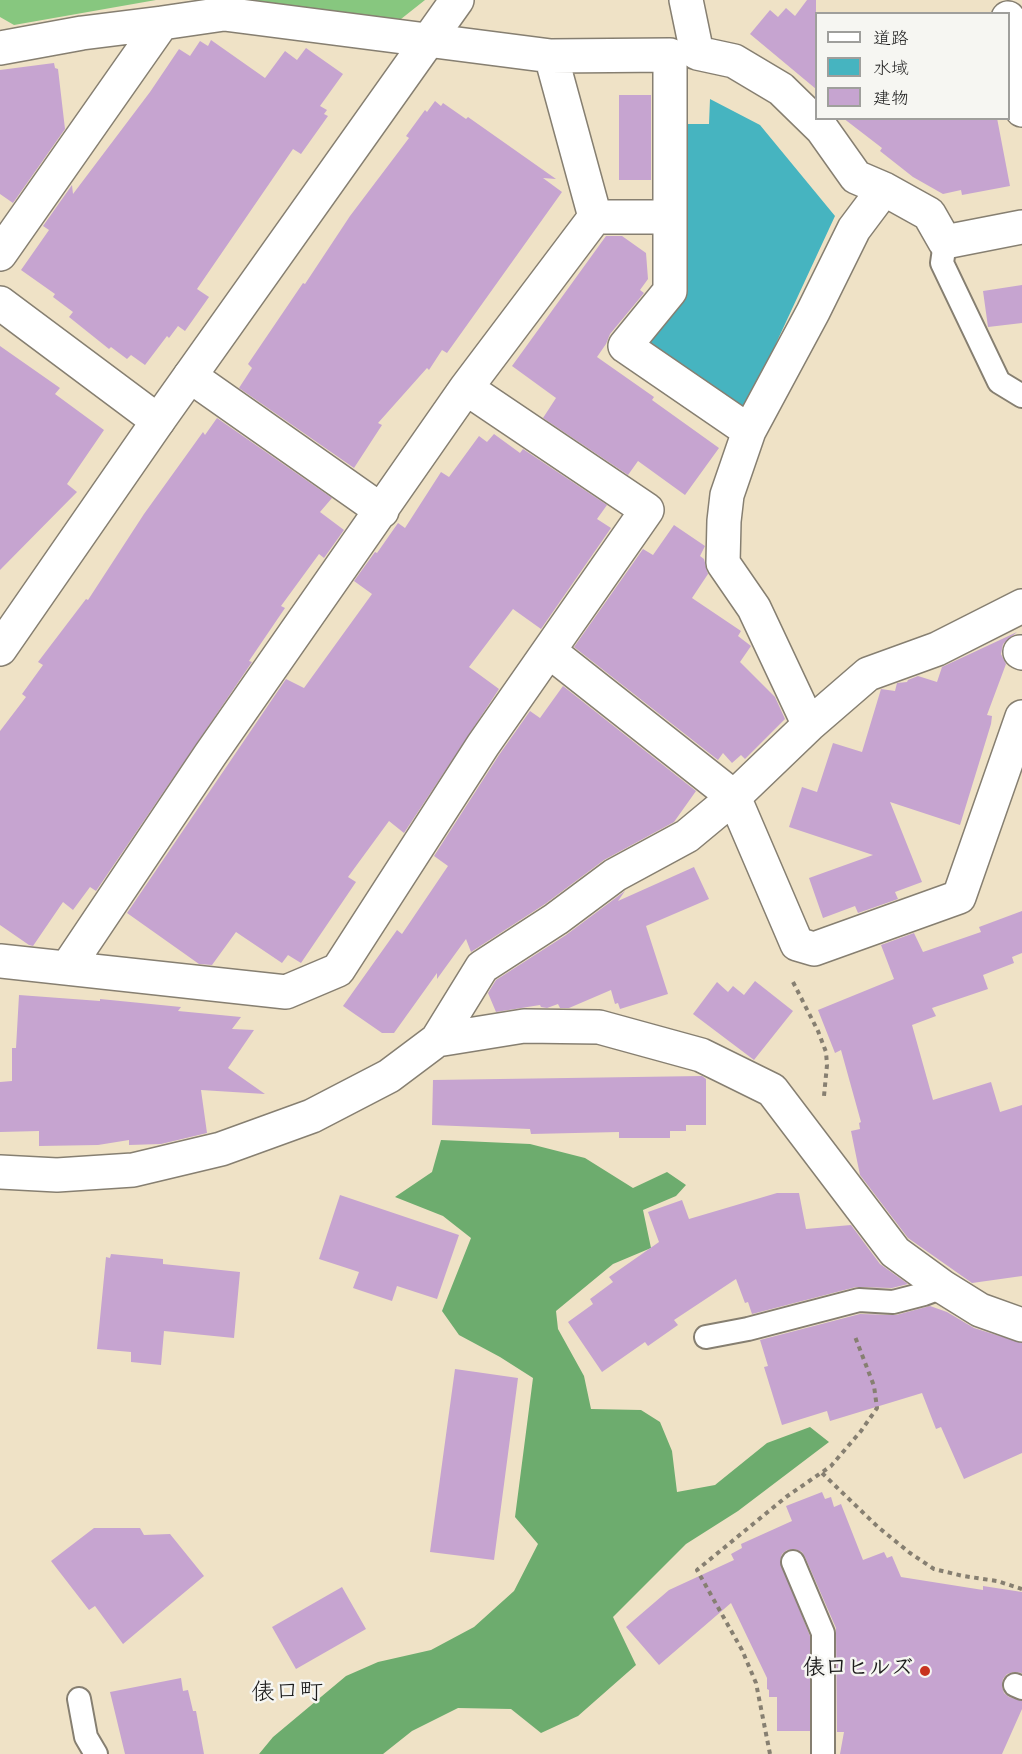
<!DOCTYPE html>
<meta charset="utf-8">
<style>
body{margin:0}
#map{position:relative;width:1022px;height:1754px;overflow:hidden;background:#efe2c6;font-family:"Gochi Hand","Klee One",sans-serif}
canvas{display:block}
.legend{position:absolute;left:815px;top:12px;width:195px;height:108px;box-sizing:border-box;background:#f6f6f2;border:2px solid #9f9f9c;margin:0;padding:8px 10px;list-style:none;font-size:18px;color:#1c1c1c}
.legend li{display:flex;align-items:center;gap:12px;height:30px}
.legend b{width:30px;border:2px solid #9f9f9c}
</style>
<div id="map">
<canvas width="1022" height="1754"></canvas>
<ul class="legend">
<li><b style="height:8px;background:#fff"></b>道路</li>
<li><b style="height:16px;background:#46b4c0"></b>水域</li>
<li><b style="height:16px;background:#c6a4d0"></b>建物</li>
</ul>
</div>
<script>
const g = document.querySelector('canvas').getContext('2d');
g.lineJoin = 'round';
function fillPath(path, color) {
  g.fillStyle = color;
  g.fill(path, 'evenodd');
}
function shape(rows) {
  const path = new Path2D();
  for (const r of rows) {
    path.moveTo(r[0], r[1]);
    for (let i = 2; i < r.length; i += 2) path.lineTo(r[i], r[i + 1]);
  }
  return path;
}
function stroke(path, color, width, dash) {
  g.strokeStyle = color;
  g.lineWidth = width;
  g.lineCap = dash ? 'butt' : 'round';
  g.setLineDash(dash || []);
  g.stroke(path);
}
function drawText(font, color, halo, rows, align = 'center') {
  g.font = font + ' "Gochi Hand","Klee One",sans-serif';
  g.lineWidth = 5;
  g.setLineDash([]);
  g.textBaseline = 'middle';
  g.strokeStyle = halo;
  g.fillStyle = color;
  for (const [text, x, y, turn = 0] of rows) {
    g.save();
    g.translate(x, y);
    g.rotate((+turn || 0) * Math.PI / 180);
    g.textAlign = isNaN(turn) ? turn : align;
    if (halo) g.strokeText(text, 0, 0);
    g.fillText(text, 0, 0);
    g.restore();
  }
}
fillPath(shape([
 [0,0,156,0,14,25,0,17],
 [200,0,425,0,401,19,324,14]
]), '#87c77f');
fillPath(shape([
 [441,1140,530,1144,585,1158,633,1188,667,1172,686,1185,676,1196,643,1210,651,1248,613,1264,556,1311,558,1329,584,1376,591,1409,641,1410,660,1422,672,1451,677,1492,715,1485,767,1443,810,1427,829,1442,738,1511,686,1544,613,1617,636,1665,578,1716,541,1733,511,1709,458,1708,412,1731,383,1754,259,1754,273,1737,346,1676,378,1662,431,1650,474,1627,514,1591,538,1544,515,1517,533,1378,500,1357,459,1335,442,1311,471,1238,443,1216,395,1197,432,1172]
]), '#6dac6e');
fillPath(shape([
 [710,99,760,125,835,216,742,417,641,345,677,299,678,124,709,124]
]), '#46b4c0');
fillPath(shape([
 [807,0,816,0,816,89,750,34,770,10,778,17,786,8,795,16],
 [211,40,265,78,285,51,297,60,306,48,343,74,320,106,327,110,324,114,328,116,301,154,293,149,197,289,209,297,185,331,178,326,169,338,167,336,145,365,131,355,127,359,111,347,109,349,69,317,73,312,53,297,55,294,21,270,49,230,43,226,72,185,73,194,150,92,179,49,190,56,200,41,208,46],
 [54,63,55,68,58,69,65,129,13,203,0,194,0,70],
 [619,95,651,95,651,180,619,180],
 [435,101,441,106,443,103,466,119,468,117,556,179,543,178,562,192,447,353,442,350,429,370,427,368,378,423,382,425,354,468,239,388,252,368,248,364,303,283,305,284,350,216,409,138,406,136,425,110,427,112],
 [843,118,997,118,1010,186,962,195,961,190,943,194,913,177,880,151,882,148],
 [606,236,622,236,646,253,648,279,640,290,644,293,610,334,606,344,597,357,654,397,652,400,719,448,685,495,638,461,628,475,543,418,556,398,512,366],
 [1022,285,1022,323,988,327,983,291],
 [0,346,60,388,55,394,104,430,67,484,77,492,0,570],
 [217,418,332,498,320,512,344,530,324,558,319,554,281,606,285,608,249,661,252,662,96,891,90,887,73,910,63,902,33,946,29,945,0,925,0,731,26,697,22,694,43,665,38,662,86,599,88,600,144,514,203,432,205,435],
 [494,434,520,453,523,449,607,505,597,519,611,528,541,629,513,609,469,667,499,689,404,833,389,821,348,877,356,882,301,963,288,955,282,963,236,932,212,965,199,964,127,913,286,679,304,688,372,594,354,581,375,552,377,553,398,523,405,528,441,472,449,477,479,436,487,442],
 [674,525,705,546,700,556,704,559,708,574,692,598,741,631,738,636,751,646,740,662,775,697,785,719,745,759,741,755,732,763,723,753,718,760,574,647,643,549,653,555],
 [1017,632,1003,644,1001,654,1006,664,987,715,992,716,991,724,960,825,890,802,922,882,895,892,898,899,858,913,855,906,823,918,809,878,873,855,789,827,802,787,817,792,833,743,862,752,881,689,895,691,897,683,907,682,908,680,918,676,937,682,942,667],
 [563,686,696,791,674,822,604,860,545,904,471,952,466,939,437,979,437,973,394,1033,382,1033,343,1006,397,930,402,934,448,866,434,856,499,755,530,711,540,718],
 [694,867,709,899,646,926,668,994,620,1009,618,1003,615,1004,611,990,569,1008,560,1008,558,1004,547,1008,541,1007,540,1005,496,1012,488,993,496,980,566,935,625,891,618,901],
 [1022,911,1022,953,1012,957,1014,963,983,975,988,989,932,1008,936,1016,912,1025,933,1100,991,1082,1000,1112,1022,1105,1022,1276,972,1283,908,1238,860,1175,851,1131,860,1129,859,1123,861,1122,841,1050,835,1053,818,1010,894,979,881,945,914,933,923,952,981,932,979,927],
 [755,981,793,1011,754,1060,693,1014,717,982,728,992,733,986,744,995],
 [19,995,100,1001,100,999,181,1007,178,1011,241,1017,232,1029,254,1030,228,1068,265,1094,201,1090,207,1133,161,1144,129,1145,129,1140,98,1145,39,1146,39,1131,0,1132,0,1082,12,1081,12,1048,16,1048],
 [702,1076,706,1079,706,1125,686,1125,686,1131,670,1131,670,1138,619,1138,619,1132,531,1134,530,1129,432,1125,433,1080],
 [777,1193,799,1193,806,1229,851,1225,880,1264,908,1284,892,1288,856,1287,752,1314,748,1302,745,1303,736,1279,674,1320,678,1325,648,1346,645,1342,602,1372,568,1322,593,1304,590,1299,613,1282,609,1277,659,1242,648,1212,682,1200,689,1219],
 [340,1195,459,1235,437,1299,397,1286,392,1301,353,1288,359,1272,319,1259],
 [111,1254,163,1259,163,1264,240,1272,234,1338,164,1331,161,1365,131,1362,131,1352,97,1349,106,1257,110,1258],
 [930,1306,947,1312,974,1328,1022,1343,1022,1453,964,1479,941,1427,936,1429,922,1393,830,1421,827,1411,782,1425,764,1367,768,1366,760,1340,860,1314,896,1315],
 [455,1369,518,1378,494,1560,430,1552],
 [822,1492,825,1499,831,1497,834,1507,841,1504,863,1560,884,1552,887,1558,892,1556,901,1577,983,1590,983,1586,1022,1592,1022,1673,1014,1672,1007,1674,1003,1679,1002,1686,1004,1693,1009,1697,1022,1701,1022,1709,1002,1754,840,1754,844,1732,837,1732,836,1628,805,1557,802,1552,795,1549,787,1550,782,1554,780,1561,810,1636,810,1731,777,1731,777,1697,769,1697,769,1690,767,1689,767,1678,731,1603,659,1665,626,1627,669,1590,734,1560,731,1554,742,1548,741,1544,792,1521,786,1506],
 [94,1528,140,1528,144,1535,170,1534,204,1576,123,1644,95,1606,89,1610,51,1561],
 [342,1587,366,1629,296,1669,272,1627],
 [181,1678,183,1691,188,1690,193,1711,196,1711,204,1754,125,1754,110,1692]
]), '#c6a4d0');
const lane = shape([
 [945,242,942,263,999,382,1022,396],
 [706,1337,748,1329,859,1300,893,1302,924,1294,943,1287],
 [793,1562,823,1633,823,1754],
 [1015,1685,1022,1688],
 [79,1699,86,1737,96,1754]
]);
const street = shape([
 [686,0,697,53,734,61,781,89,822,129,856,177,884,189,929,214,945,242,1022,227],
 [1008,18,1017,92,1022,110],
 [0,48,82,33,162,23],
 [595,217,670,217],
 [0,254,162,23,224,14,551,56,670,55,670,291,625,346,749,431],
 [0,303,158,421],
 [190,376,382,511],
 [549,651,734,797,797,944,814,949,959,897,1022,717],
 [1020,652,1022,653],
 [809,725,754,608,723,563,724,521,727,495,749,431,813,312,854,229,884,189],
 [0,961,286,992,338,970,483,745,647,510,466,388],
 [67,968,210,755,466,388,595,217,551,56],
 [437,1040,524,1026,599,1027,701,1055,772,1090,895,1252,943,1287,980,1310,1022,1325],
 [0,1172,57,1175,133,1170,221,1149,312,1116,389,1076,437,1040,482,967,556,919,615,875,687,836,734,797,809,725,868,674,937,649,1022,606]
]);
const secondary = shape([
 [0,649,158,421,457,0]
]);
stroke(lane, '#867f71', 26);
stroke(street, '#867f71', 36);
stroke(secondary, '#867f71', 36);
stroke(shape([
 [793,982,818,1031,826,1052,827,1065,824,1096],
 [822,1473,878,1527,910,1553,934,1569,963,1576,997,1581,1022,1589],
 [770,1754,756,1683,742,1650,697,1570,786,1497,831,1466,861,1431,877,1408,874,1386,854,1334]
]), '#867f71', 4, [4.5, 4.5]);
stroke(lane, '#fff', 22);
stroke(street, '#fff', 33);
stroke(secondary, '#fff', 33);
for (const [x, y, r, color] of [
 [925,1671,6,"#c8321e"]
]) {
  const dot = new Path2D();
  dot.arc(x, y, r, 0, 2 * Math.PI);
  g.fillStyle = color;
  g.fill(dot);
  stroke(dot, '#f6f6f2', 2);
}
drawText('bold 22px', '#1c1c1c', '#f6f6f2', [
 ["俵口ヒルズ",913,1671]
], 'right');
drawText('24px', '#1c1c1c', '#f6f6f2', [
 ["俵口町",287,1695]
]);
</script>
